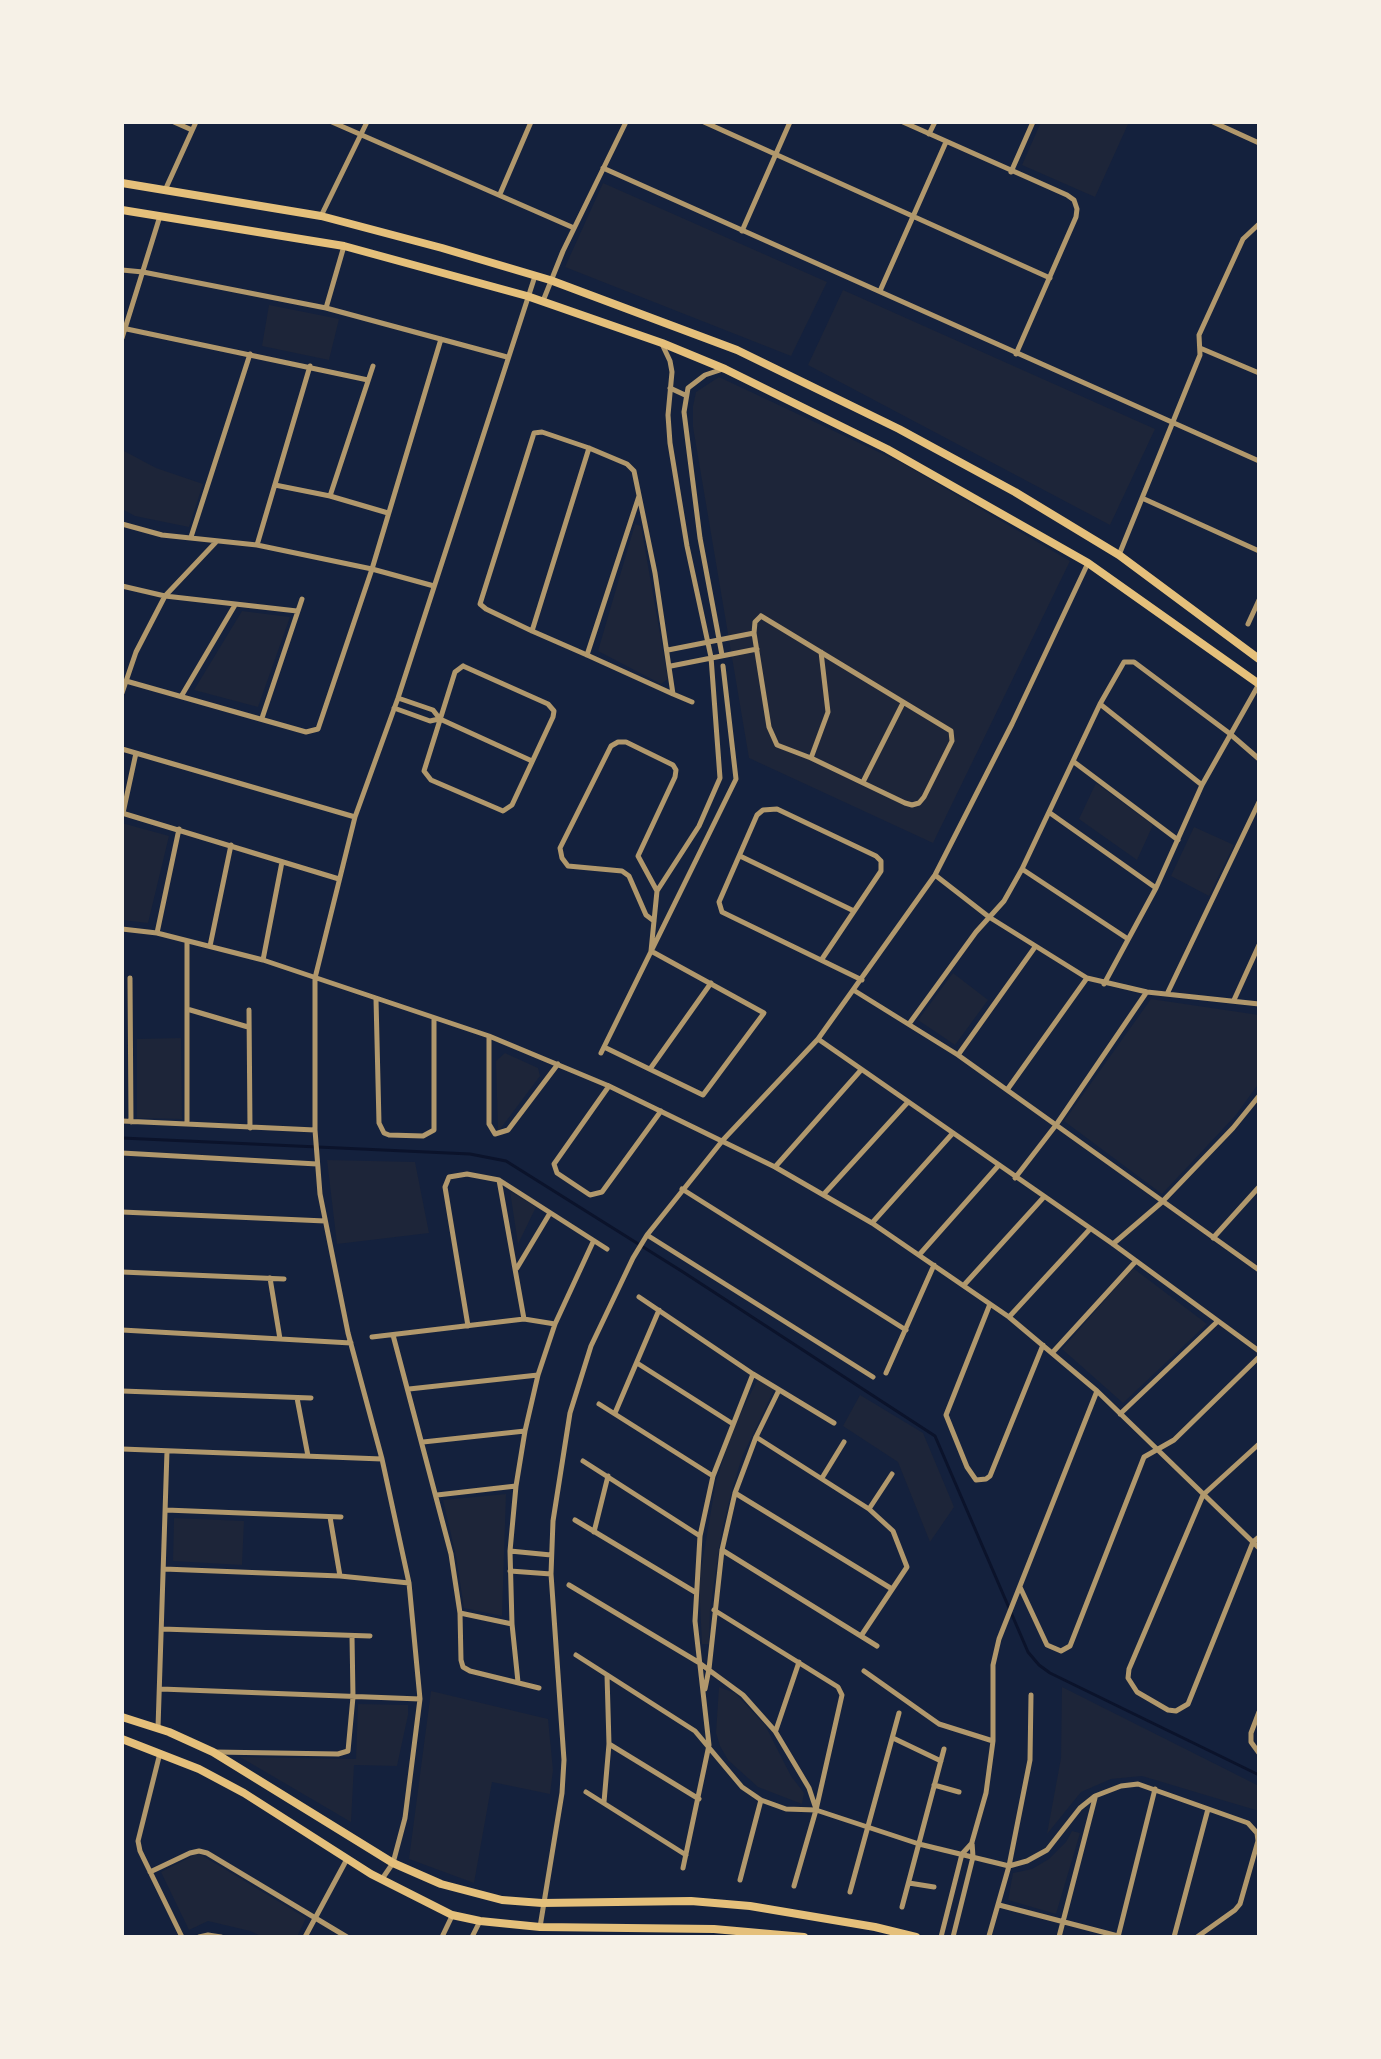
<!DOCTYPE html>
<style>
body{margin:0}
#map{position:relative;width:1381px;height:2059px;overflow:hidden;background:#14213d;font-family:"Exo 2",sans-serif}
canvas{display:block}
.frame{position:absolute;inset:0;border:124px solid #f6f1e7;pointer-events:none}
</style>
<div id="map">
<canvas width="1381" height="2059"></canvas>
<div class="frame"></div>
</div>
<script>
const g = document.querySelector('canvas').getContext('2d');
g.lineJoin = 'round';
function fillPath(path, color) {
  g.fillStyle = color;
  g.fill(path, 'evenodd');
}
function shape(rows) {
  const path = new Path2D();
  for (const r of rows) {
    path.moveTo(r[0], r[1]);
    for (let i = 2; i < r.length; i += 2) path.lineTo(r[i], r[i + 1]);
  }
  return path;
}
function stroke(path, color, width, dash) {
  g.strokeStyle = color;
  g.lineWidth = width;
  g.lineCap = dash ? 'butt' : 'round';
  g.setLineDash(dash || []);
  g.stroke(path);
}
fillPath(shape([
 [1041,122,1129,122,1095,197,1022,165],
 [603,183,827,282,791,356,565,267],
 [843,290,1155,429,1110,525,808,365],
 [269,305,339,319,329,360,262,346],
 [719,377,902,463,1070,561,933,843,749,758,693,427,693,406,696,392],
 [122,447,124,451,156,468,203,484,189,527,135,516,122,509],
 [635,524,641,526,668,679,661,684,598,651],
 [242,611,290,617,258,707,194,690],
 [1096,783,1153,825,1137,860,1079,819],
 [122,823,169,836,148,923,122,920],
 [1194,827,1234,845,1209,896,1171,876],
 [953,973,988,1000,955,1045,918,1020],
 [1151,999,1259,1015,1259,1083,1236,1115,1162,1194,1064,1121],
 [181,1038,182,1119,137,1118,137,1039],
 [505,1053,538,1068,540,1076,498,1132,496,1061],
 [327,1160,415,1162,429,1233,337,1244],
 [510,1191,536,1207,518,1244],
 [1133,1268,1207,1324,1123,1403,1062,1349],
 [758,1379,774,1390,742,1457,732,1490,722,1530,710,1609,709,1644,702,1644,699,1582,716,1481,734,1426],
 [860,1395,923,1433,954,1507,930,1542,898,1462,843,1426],
 [506,1494,502,1616,464,1608,456,1556,443,1500],
 [174,1518,244,1521,242,1565,173,1561],
 [719,1687,735,1693,765,1725,791,1776,804,1793,802,1804,758,1787,728,1760,720,1746,716,1733],
 [1062,1687,1259,1786,1259,1811,1142,1776,1111,1779,1081,1792,1047,1834,1061,1758],
 [431,1691,548,1719,553,1770,550,1794,492,1782,474,1883,409,1859],
 [358,1704,408,1705,408,1715,397,1766,354,1765,351,1822,240,1757,356,1759],
 [1072,1831,1080,1833,1056,1914,1008,1900,1013,1873,1032,1869,1049,1859,1066,1842],
 [198,1853,306,1918,297,1937,263,1937,250,1931,208,1921,189,1930,161,1872]
]), '#1d2539');
stroke(shape([
 [122,1138,470,1154,506,1161,683,1272,935,1436,1028,1652,1039,1665,1050,1673,1259,1775]
]), '#0b132b', 3);
stroke(shape([
 [174,122,192,130],
 [332,122,574,228],
 [704,122,1050,278],
 [903,122,1067,195,1074,200,1077,209,1076,217,1016,354],
 [1213,122,1259,143],
 [929,134,935,122],
 [603,168,1259,461],
 [1011,172,1033,122],
 [166,188,196,122],
 [500,194,531,122],
 [321,216,367,122],
 [742,231,790,122],
 [122,270,143,272,326,308,507,357],
 [880,291,946,142],
 [543,301,563,251,626,122],
 [326,308,344,246],
 [122,328,368,380],
 [122,338,160,216],
 [1200,348,1259,373],
 [670,388,685,395],
 [275,485,330,496,388,513],
 [330,496,373,366],
 [1142,498,1259,551],
 [122,524,162,535,257,545,372,569,434,586],
 [191,537,250,354],
 [257,545,310,366],
 [1119,555,1200,355,1199,335,1243,239,1259,224],
 [122,586,165,596,297,611],
 [761,616,951,731,952,741,924,797,919,803,912,805,905,803,811,758,777,745,769,727,754,633,755,622,761,616],
 [1248,624,1259,600],
 [532,631,589,448],
 [668,650,754,633],
 [587,655,639,496],
 [722,655,700,538,684,412,688,388,705,375,723,369],
 [463,666,548,704,554,711,553,717,512,805,503,811,431,780,424,771,455,672,463,666],
 [671,666,757,649],
 [126,681,306,732,318,729,372,569,441,339],
 [122,693,136,652,165,596,216,542],
 [673,694,655,573,634,471,627,464,589,448,542,432,534,433,480,604,486,609,532,631,587,655,673,694,692,702],
 [182,695,235,605],
 [398,698,433,710,440,719,532,761],
 [1100,704,1202,785],
 [394,708,430,721,439,719],
 [262,718,302,599],
 [122,749,355,817],
 [811,758,828,712,821,652],
 [1074,762,1178,840],
 [863,782,903,703],
 [122,813,339,879],
 [123,813,136,753],
 [1050,813,1156,888],
 [740,856,854,911],
 [1022,869,1128,939],
 [935,875,989,917,1087,978,1147,992,1259,1004],
 [654,921,646,915,629,876,622,871,568,866,562,858,560,848,611,746,618,742,626,742,673,765,676,770,675,777,638,856,657,891],
 [122,929,157,933,263,960,489,1036,609,1086,775,1167,872,1223,1009,1317,1097,1391,1259,1548],
 [157,933,179,829],
 [187,941,187,1124],
 [210,946,231,845],
 [651,951,657,891,699,826,720,778,711,657,687,546,670,443,668,415,672,372,670,361,662,344],
 [822,959,881,871,881,861,876,856,777,809,763,810,757,815,719,902,722,912,862,980],
 [263,960,282,862],
 [130,978,131,1122],
 [1104,984,1156,888,1202,785,1259,684],
 [855,991,958,1055,1259,1270],
 [1167,994,1259,802],
 [376,999,379,1123,384,1133,389,1135,423,1136,434,1130,434,1018],
 [1234,1000,1259,945],
 [187,1009,248,1027],
 [249,1010,250,1128],
 [909,1024,976,932,1004,901,1022,869,1100,704,1124,662,1134,662,1229,733,1259,759],
 [489,1036,489,1124,495,1134,508,1130,558,1064],
 [818,1039,1113,1244,1259,1351],
 [604,1047,703,1095,764,1013,651,951],
 [601,1053,736,779,723,666],
 [958,1055,1035,947],
 [650,1069,711,983],
 [609,1086,554,1164,557,1173,590,1195,602,1192,661,1111],
 [1007,1090,1087,978],
 [122,1121,315,1130],
 [122,1153,317,1164],
 [775,1167,861,1070],
 [1015,1178,1056,1125,1146,993],
 [499,1180,524,1319],
 [682,1189,906,1330],
 [824,1194,908,1102],
 [122,1212,325,1221],
 [872,1223,952,1134],
 [647,1235,873,1377],
 [1213,1238,1259,1187],
 [1113,1244,1162,1202,1233,1128,1259,1096],
 [919,1255,998,1166],
 [517,1268,550,1213],
 [122,1272,284,1279],
 [270,1278,280,1339],
 [964,1285,1043,1198],
 [639,1297,753,1374,834,1423],
 [990,1304,946,1415,967,1467,976,1480,986,1479,990,1476,1043,1345],
 [1009,1317,1090,1229],
 [468,1326,445,1187,449,1177,467,1174,499,1180,607,1249],
 [122,1330,351,1343],
 [393,1335,451,1554,460,1613,461,1660,463,1667,470,1671,539,1688],
 [372,1337,524,1319,555,1324],
 [1053,1352,1136,1261],
 [637,1363,733,1424],
 [886,1373,934,1265],
 [409,1389,538,1375],
 [122,1391,311,1398],
 [297,1398,308,1456],
 [599,1404,713,1476],
 [615,1413,659,1310],
 [1120,1414,1218,1321],
 [756,1437,869,1509,893,1531,907,1567,861,1636],
 [423,1442,525,1431],
 [1259,1444,1203,1495,1129,1669,1128,1678,1137,1692,1168,1710,1176,1711,1188,1704,1253,1542,1259,1537],
 [122,1449,382,1459],
 [583,1461,700,1536],
 [822,1478,844,1442],
 [735,1493,892,1589],
 [437,1495,516,1486],
 [869,1509,892,1474],
 [166,1510,341,1517],
 [330,1517,340,1576],
 [575,1520,695,1592],
 [594,1532,608,1476],
 [722,1550,877,1646],
 [510,1551,551,1555],
 [164,1569,340,1576,409,1583],
 [510,1571,551,1574],
 [569,1585,698,1662,743,1695,775,1731,809,1788,815,1806],
 [1020,1587,1047,1645,1061,1651,1070,1646,1144,1457,1174,1440,1259,1357],
 [714,1610,838,1687,842,1695,816,1810,794,1886],
 [460,1613,512,1624],
 [162,1629,370,1636],
 [576,1655,695,1731,742,1787,761,1800,786,1809,816,1810,919,1844,1009,1866,1027,1861,1047,1850,1080,1808,1095,1796,1121,1786,1138,1784,1248,1823,1257,1833,1258,1841,1240,1904,1235,1910,1197,1937],
 [864,1671,939,1724,993,1741],
 [518,1682,512,1624,510,1551,516,1486,525,1431,538,1375,555,1324,593,1242],
 [161,1689,420,1699],
 [705,1689,709,1669,722,1550,735,1493,756,1437,779,1390],
 [1259,1712,1251,1733,1251,1742,1259,1753],
 [158,1728,167,1451],
 [776,1730,799,1662],
 [893,1738,941,1761],
 [609,1744,699,1799],
 [214,1752,338,1754,348,1751,353,1697,352,1636],
 [160,1753,138,1841,140,1851,182,1937],
 [934,1785,959,1792],
 [586,1792,686,1855],
 [604,1802,609,1744,607,1675],
 [683,1868,709,1745,695,1621,700,1536,713,1476,753,1374],
 [150,1872,190,1853,199,1851,207,1853,347,1937],
 [382,1879,393,1863,405,1818,420,1699,409,1583,382,1459,348,1333,320,1194,315,1130,315,978,355,817,398,698,535,276],
 [740,1880,761,1800],
 [909,1883,934,1887],
 [850,1892,899,1713],
 [999,1905,1118,1936],
 [902,1907,944,1749],
 [540,1927,562,1793,564,1760,551,1574,553,1521,570,1413,591,1346,633,1258,647,1235,723,1140,818,1039,935,875,1012,724,1088,563],
 [989,1936,1009,1866,1030,1760,1031,1695],
 [199,1937,208,1935,221,1937],
 [305,1937,347,1859],
 [442,1937,452,1916],
 [472,1937,480,1921],
 [941,1937,962,1854,972,1843],
 [953,1937,973,1857,972,1842,986,1793,993,1741,993,1665,999,1639,1097,1391],
 [1059,1937,1095,1798],
 [1118,1937,1155,1789],
 [1174,1937,1208,1809]
]), '#b1986c', 5);
stroke(shape([
 [122,183,321,216,442,248,550,280,737,350,899,429,1015,492,1119,555,1259,659],
 [122,210,344,246,527,296,662,343,725,369,887,449,1088,563,1259,684],
 [122,1717,169,1732,213,1752,393,1863,441,1884,502,1900,542,1903,691,1901,750,1906,875,1927,916,1937],
 [122,1739,199,1769,244,1793,371,1874,452,1915,480,1921,540,1927,714,1929,804,1937]
]), '#e5c07b', 8);
</script>
